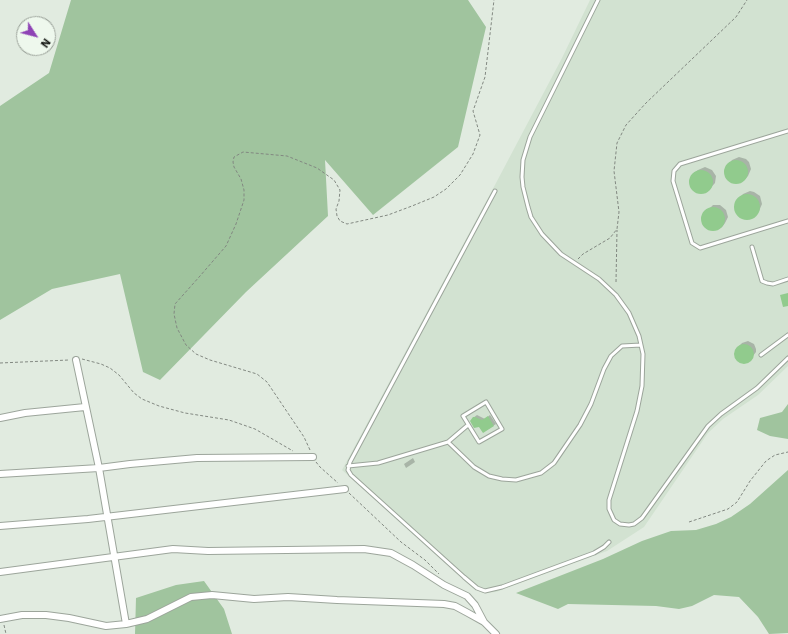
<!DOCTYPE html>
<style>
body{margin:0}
#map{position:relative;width:788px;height:634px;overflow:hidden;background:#e1ebe0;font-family:"Work Sans",sans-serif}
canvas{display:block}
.north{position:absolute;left:16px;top:16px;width:40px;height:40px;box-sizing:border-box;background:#eef8ed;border:1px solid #989f97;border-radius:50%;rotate:126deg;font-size:11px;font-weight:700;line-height:16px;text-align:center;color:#161915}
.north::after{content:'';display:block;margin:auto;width:14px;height:18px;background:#8e43b5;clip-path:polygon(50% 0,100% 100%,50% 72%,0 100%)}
</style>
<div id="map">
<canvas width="788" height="634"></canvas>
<div class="north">N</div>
</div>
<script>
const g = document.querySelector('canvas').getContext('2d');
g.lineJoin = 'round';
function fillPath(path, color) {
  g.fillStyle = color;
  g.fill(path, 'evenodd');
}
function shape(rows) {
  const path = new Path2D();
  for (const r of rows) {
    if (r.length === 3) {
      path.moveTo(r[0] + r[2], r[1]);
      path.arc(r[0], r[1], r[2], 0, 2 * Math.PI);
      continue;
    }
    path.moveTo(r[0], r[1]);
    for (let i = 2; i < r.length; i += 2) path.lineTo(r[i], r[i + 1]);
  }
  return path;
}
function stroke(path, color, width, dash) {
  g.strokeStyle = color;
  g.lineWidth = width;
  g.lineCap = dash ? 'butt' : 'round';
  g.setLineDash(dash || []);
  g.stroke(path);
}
fillPath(shape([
 [590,0,788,0,788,366,758,395,723,419,708,433,644,527,607,551,496,592,483,593,473,588,342,470,496,183,562,58]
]), '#d2e2d1');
fillPath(shape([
 [71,0,468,0,486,27,458,147,373,215,325,160,328,216,246,292,160,380,143,372,120,274,52,289,0,320,0,106,49,73],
 [788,404,788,439,770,436,757,430,760,418,782,412],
 [788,470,788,633,769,634,758,617,739,597,714,595,692,606,679,609,656,606,568,604,558,609,516,593,603,559,642,541,671,531,696,530,716,524,731,517,750,504],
 [204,581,224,609,232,634,135,634,136,598,176,585]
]), '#a0c49e');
fillPath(shape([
 [739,157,746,159,749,162,751,169,748,176,745,179,738,183,734,183,728,180,725,173,725,169,732,160],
 [705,167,712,170,716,176,715,183,707,192,700,193,696,192,691,187,690,183,692,176,694,173,698,170],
 [750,191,754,192,760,196,762,204,759,211,756,214,749,218,741,217,738,215,735,208,735,204,743,194],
 [713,205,720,205,726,210,728,217,725,223,722,227,719,229,712,230,705,227,703,224,703,217,704,214],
 [748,341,754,344,756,349,756,352,749,361,743,362,738,360,735,354,735,351,742,343],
 [477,415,485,419,490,415,496,424,483,432,473,418],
 [413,458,415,462,406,468,404,464]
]), '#0003');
fillPath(shape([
 [736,172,12],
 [701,182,12],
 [747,207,13],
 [713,219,12],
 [788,293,788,306,783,307,780,295],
 [744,354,10],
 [488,416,494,426,483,433,479,427,474,428,470,421,473,417,475,417,482,420]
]), '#91cb8d');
const lane = shape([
 [598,0,530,137,523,160,522,177,523,187,528,207,531,217,542,234,561,254,599,279,616,295,629,313,639,336,643,354,642,386,637,411,609,500,609,509,614,520,620,524,629,525,634,524,642,518,708,426,721,414,757,388,788,358],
 [788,131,680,164,674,171,673,181,692,243,700,248,788,221],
 [495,191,350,462,348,470,351,475,464,577,477,588,485,591,502,587,594,553,604,547,609,542],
 [752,247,762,281,767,283,773,284,788,279],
 [761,355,788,335],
 [486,402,502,429,479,442,463,416,486,402],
 [448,442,474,467,489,476,502,479,516,480,541,473,554,463,580,425,591,404,604,369,611,356,622,346,641,345],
 [348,466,378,463,448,442,468,425]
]);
const street = shape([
 [76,360,99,468,126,624],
 [0,418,25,413,85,407],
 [0,474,99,468,130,464,197,458,313,457],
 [0,526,88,519,345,489],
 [0,572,173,549,208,551,364,549,391,553,413,565,444,585,467,596,475,605,484,622],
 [0,619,22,615,46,615,69,618,106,626,126,624,147,619,191,597,212,595,254,599,288,597,337,600,444,604,455,606,468,613,484,622,496,634]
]);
stroke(lane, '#9ca59b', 5);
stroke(street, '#9ca59b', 8);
stroke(shape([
 [578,259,583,254,610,238,617,229,619,212,614,171,617,143,626,125,646,103,736,17,747,0],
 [616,282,617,230],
 [82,359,101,364,110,368,119,375,134,393,142,399,159,406,185,413,229,420,255,429,293,451],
 [0,363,69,360],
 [310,450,304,437,267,382,257,374,210,360,196,354,186,345,177,328,174,314,175,304,200,276,226,246,236,224,244,200,244,190,241,179,234,167,233,162,234,157,243,152,287,156,317,168,334,180,340,190,339,201,336,209,337,216,340,221,347,224,388,215,412,206,434,197,446,189,460,175,473,154,480,135,473,111,485,77,494,0],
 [316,462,320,467,338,483],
 [349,493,401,542,425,560,439,574],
 [689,522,728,509,737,502,750,481,766,461,775,455,788,452],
 [4,625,6,634]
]), '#828881', 1, [3, 2]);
stroke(lane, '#fff', 3);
stroke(street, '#fff', 6);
</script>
